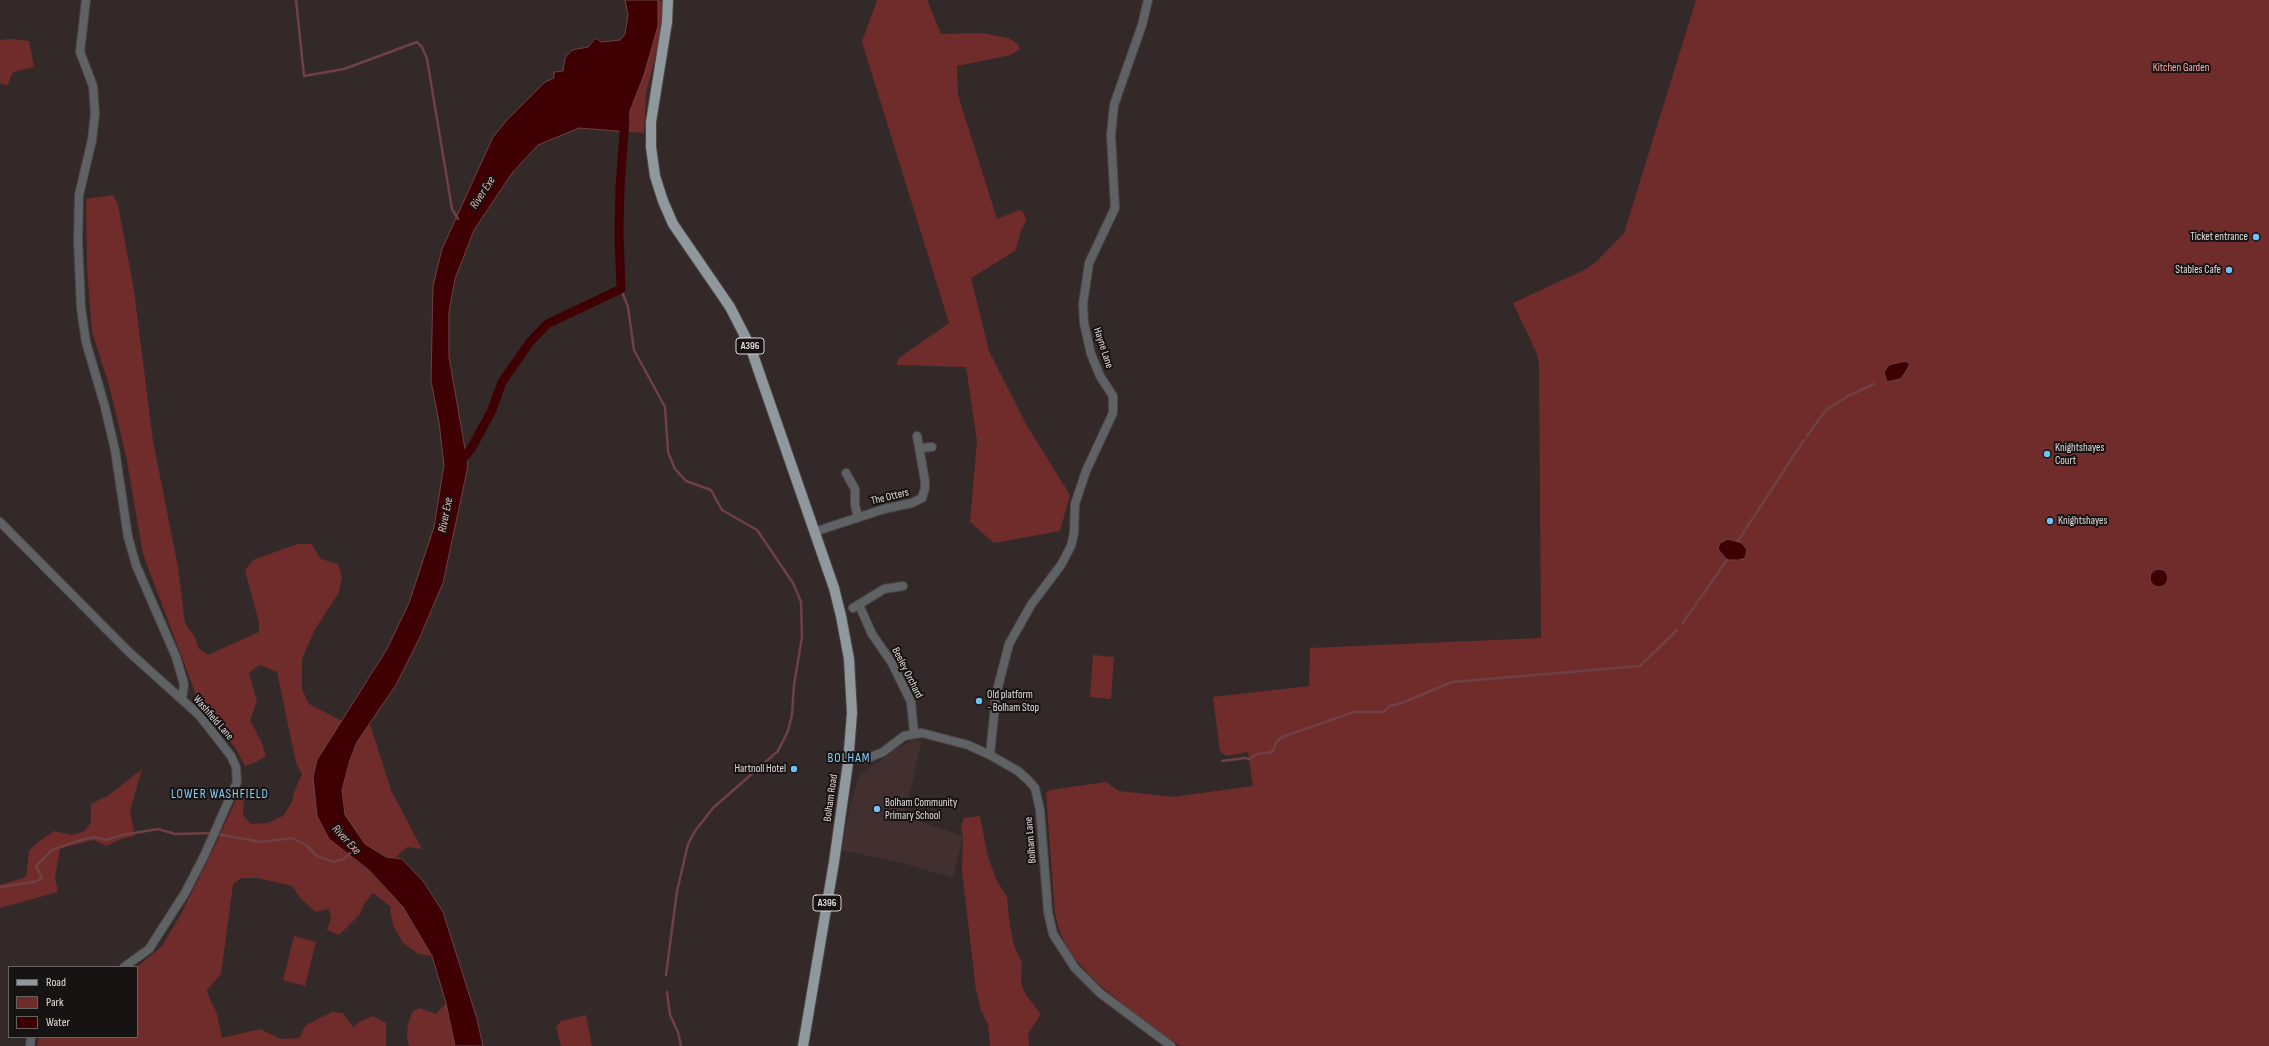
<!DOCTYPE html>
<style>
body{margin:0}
#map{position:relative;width:2269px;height:1046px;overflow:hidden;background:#332928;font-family:"Sofia Sans Condensed",sans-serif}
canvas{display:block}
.legend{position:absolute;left:8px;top:966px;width:130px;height:72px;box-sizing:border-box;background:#171312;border:1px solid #676262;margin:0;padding:5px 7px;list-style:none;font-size:12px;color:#e0d9d9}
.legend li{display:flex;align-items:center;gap:8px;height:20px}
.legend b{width:20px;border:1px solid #676262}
</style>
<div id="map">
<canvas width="2269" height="1046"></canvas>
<ul class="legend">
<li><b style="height:5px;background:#8f989d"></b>Road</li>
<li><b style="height:11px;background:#702c2b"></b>Park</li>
<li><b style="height:11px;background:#3f0004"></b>Water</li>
</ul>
</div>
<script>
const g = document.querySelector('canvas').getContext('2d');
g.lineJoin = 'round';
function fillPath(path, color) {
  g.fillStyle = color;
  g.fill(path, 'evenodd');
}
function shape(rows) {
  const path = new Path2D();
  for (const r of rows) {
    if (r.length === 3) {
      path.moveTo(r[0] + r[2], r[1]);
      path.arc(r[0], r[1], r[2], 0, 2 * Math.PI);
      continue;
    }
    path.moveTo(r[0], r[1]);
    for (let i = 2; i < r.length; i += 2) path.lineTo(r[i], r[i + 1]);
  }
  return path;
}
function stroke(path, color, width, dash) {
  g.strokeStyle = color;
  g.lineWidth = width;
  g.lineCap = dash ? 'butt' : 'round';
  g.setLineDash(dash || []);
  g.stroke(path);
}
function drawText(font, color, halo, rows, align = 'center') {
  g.font = font + ' "Sofia Sans Condensed",sans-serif';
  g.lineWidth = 4;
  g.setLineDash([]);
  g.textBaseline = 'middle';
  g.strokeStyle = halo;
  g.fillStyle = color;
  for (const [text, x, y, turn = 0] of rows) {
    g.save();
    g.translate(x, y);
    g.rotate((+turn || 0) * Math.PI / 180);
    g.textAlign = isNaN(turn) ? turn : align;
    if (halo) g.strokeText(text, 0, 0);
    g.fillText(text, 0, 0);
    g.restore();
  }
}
fillPath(shape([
 [913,740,922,741,904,816,963,836,953,878,902,863,841,850,851,802,859,777,867,769,880,761,896,749]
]), '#41302f');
fillPath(shape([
 [658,0,663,2,661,33,646,93,644,133,629,132,630,111,658,26],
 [877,0,927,0,941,34,982,33,1008,38,1017,43,1020,49,1011,55,957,66,958,95,997,219,1019,210,1024,213,1026,221,1022,228,1015,251,971,278,989,351,1026,424,1070,495,1060,531,994,543,970,522,977,441,966,367,896,365,899,358,949,323,862,42],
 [1696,0,2269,0,2269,1046,1180,1046,1146,1023,1095,981,1072,955,1060,933,1055,913,1046,793,1050,790,1106,782,1119,791,1172,797,1253,786,1248,752,1227,756,1220,752,1213,697,1309,686,1310,648,1541,638,1539,363,1537,354,1513,303,1584,270,1596,262,1624,233],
 [11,39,29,41,34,67,13,72,7,86,0,83,0,40],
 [113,195,118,204,134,291,153,441,178,567,185,623,194,636,199,649,208,655,259,632,259,623,245,570,253,560,297,544,311,544,321,559,338,564,342,577,339,592,314,631,302,659,302,689,309,704,342,721,317,760,313,777,317,816,403,907,432,956,419,954,403,943,393,925,390,910,391,907,373,893,364,904,360,914,339,935,327,930,331,918,329,909,316,912,301,899,292,886,258,878,242,878,233,884,221,974,207,990,208,995,217,1014,222,1038,260,1029,281,1039,299,1038,306,1025,332,1012,343,1013,353,1027,359,1022,373,1016,386,1023,386,1046,37,1046,39,1037,137,1037,137,967,162,946,181,914,213,850,239,793,244,793,243,815,251,824,267,823,283,816,292,802,294,792,302,774,296,763,277,672,260,665,249,673,257,701,250,720,262,743,266,756,256,762,245,766,236,749,199,703,143,554,126,456,109,385,92,332,87,267,86,199],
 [1093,655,1114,657,1111,699,1090,697],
 [370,724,391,790,422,849,407,847,395,858,386,857,365,844,345,815,342,790,350,760,357,742],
 [142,769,130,811,135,836,124,838,106,846,94,840,60,848,55,878,58,892,0,908,0,885,26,877,29,851,37,843,54,831,72,835,85,831,91,822,91,804,109,795],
 [980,816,988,857,997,881,1007,897,1010,926,1014,945,1022,963,1021,983,1026,995,1041,1014,1028,1034,1029,1046,990,1046,988,1025,981,1010,976,990,962,871,963,836,961,827,964,818],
 [294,936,316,942,305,986,283,980],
 [446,1003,455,1046,409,1046,407,1038,408,1024,413,1011,419,1008,436,1014],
 [586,1015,592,1046,561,1046,556,1027,561,1021]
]), '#702c2b');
const water = shape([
 [625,0,658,0,658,26,644,75,630,111,629,132,579,128,538,145,512,173,474,230,455,279,449,312,449,357,468,466,443,583,419,639,396,685,357,742,350,760,342,790,345,815,365,844,386,857,402,859,423,881,443,912,477,1019,483,1046,455,1046,446,1003,432,956,403,907,370,871,329,839,317,816,313,777,317,760,387,649,409,603,434,527,444,465,439,422,431,381,433,286,442,249,493,137,507,120,545,82,554,78,554,72,563,71,565,58,572,50,588,47,596,38,601,42,620,40,625,34,628,15,625,0],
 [1905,361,1910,364,1905,373,1900,379,1887,382,1884,372,1889,365,1905,361],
 [1728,539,1742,543,1747,550,1745,558,1739,560,1727,560,1718,549,1720,543,1728,539],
 [2159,578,9]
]);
fillPath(water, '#3f0004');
stroke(water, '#6f4144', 1);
stroke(shape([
 [296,0,304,76,344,69,417,42,422,47,427,59,452,209,458,219],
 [621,289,628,307,634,350,665,407,668,452,675,469,686,481,711,490,722,510,757,530,793,583,801,602,802,637,794,685,792,715,788,731,778,751,713,808,695,831,688,844,677,891,666,975],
 [1807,436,1826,410,1848,396,1874,384],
 [1738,541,1804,440],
 [1682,624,1727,560],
 [1222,761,1245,758,1249,759,1257,754,1272,752,1277,741,1282,737,1354,712,1384,712,1389,706,1402,703,1452,682,1640,666,1677,630],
 [217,834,261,842,292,838,306,845,317,856,334,862,344,859,350,853],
 [0,887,34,882,42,878,36,866,52,850,81,840,94,837,106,840,122,835,158,829,175,834,212,833],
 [667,992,670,1015,678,1032,681,1046]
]), '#6f4144', 2.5);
stroke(shape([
 [458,464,471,449,492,410,502,382,530,342,547,324,621,289,619,234,620,187,625,120]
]), '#3f0004', 9);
const minor = shape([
 [86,0,80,52,93,86,95,114,92,140,79,195,78,241,81,308,86,342,105,407,115,450,128,537,136,565,176,657,184,684,182,699],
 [920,448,932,447],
 [846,473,855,489,855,505,858,517],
 [0,522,129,652,199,715,231,756,236,767,237,782,205,854,185,893,149,949,124,967],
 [814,532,884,509,912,503,922,498,925,488,925,481,917,436],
 [859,605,872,634,892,663,911,702,914,733],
 [853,608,884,589,903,586],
 [990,755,996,695,1009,644,1031,605,1061,565,1071,546,1074,533,1075,504,1086,471,1113,413,1113,396,1100,376,1091,354,1084,323,1083,304,1089,263,1115,208,1111,135,1114,105,1142,25,1148,0],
 [849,759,866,759,883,752,904,736,922,733,968,745,990,755,1018,771,1029,781,1035,788,1040,810,1048,912,1053,934,1075,968,1100,993,1171,1046],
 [30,1046,31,1037]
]);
const primary = shape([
 [668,0,667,22,651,122,651,147,655,176,663,201,673,224,730,307,750,346,834,588,841,616,849,659,852,713,848,763,834,862,803,1046]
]);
stroke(minor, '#4f4544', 10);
stroke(primary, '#4f4544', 12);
stroke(minor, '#5e6265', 8);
stroke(primary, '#8f989d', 10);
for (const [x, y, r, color] of [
 [2256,237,4,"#70c2f4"],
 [2229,270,4,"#70c2f4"],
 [2047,454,4,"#70c2f4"],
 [2050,521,4,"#70c2f4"],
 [979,701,4,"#70c2f4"],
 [794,769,4,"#70c2f4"],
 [877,809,4,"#70c2f4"]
]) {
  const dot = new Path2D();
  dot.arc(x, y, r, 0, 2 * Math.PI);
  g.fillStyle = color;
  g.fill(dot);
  stroke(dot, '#171312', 1.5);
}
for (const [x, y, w] of [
 [750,346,28],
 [827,903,28]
]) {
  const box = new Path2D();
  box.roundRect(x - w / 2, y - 8, w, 16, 3);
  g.fillStyle = '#171312';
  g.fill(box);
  stroke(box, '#e0d9d9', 1);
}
drawText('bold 10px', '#e0d9d9', null, [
 ["A396",750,346],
 ["A396",827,903]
]);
drawText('11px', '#ffa9a4', '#171312', [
 ["Kitchen Garden",2181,68]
]);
drawText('11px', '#e0d9d9', '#171312', [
 ["Ticket entrance",2248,237,"right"],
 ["Stables Cafe",2221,270,"right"],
 ["Knightshayes",2055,448],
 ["Court",2055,461],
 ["Knightshayes",2058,521],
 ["Old platform",987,695],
 ["- Bolham Stop",987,708],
 ["Hartnoll Hotel",786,769,"right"],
 ["Bolham Community",885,803],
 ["Primary School",885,816]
], 'left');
drawText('11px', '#e0d9d9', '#171312', [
 ["Hayne Lane",1103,348,72],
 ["The Otters",890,497,-14],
 ["Beeley Orchard",907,673,63],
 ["Washfield Lane",213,718,49],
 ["Bolham Road",831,798,-82],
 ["Bolham Lane",1031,840,-95]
]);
drawText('italic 12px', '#f4b3af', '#171312', [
 ["River Exe",483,193,-57],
 ["River Exe",446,515,-79],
 ["River Exe",346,840,47]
]);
g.letterSpacing = '1px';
drawText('13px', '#84cffe', '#171312', [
 ["BOLHAM",849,759],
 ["LOWER WASHFIELD",220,795]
]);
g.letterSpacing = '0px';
</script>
